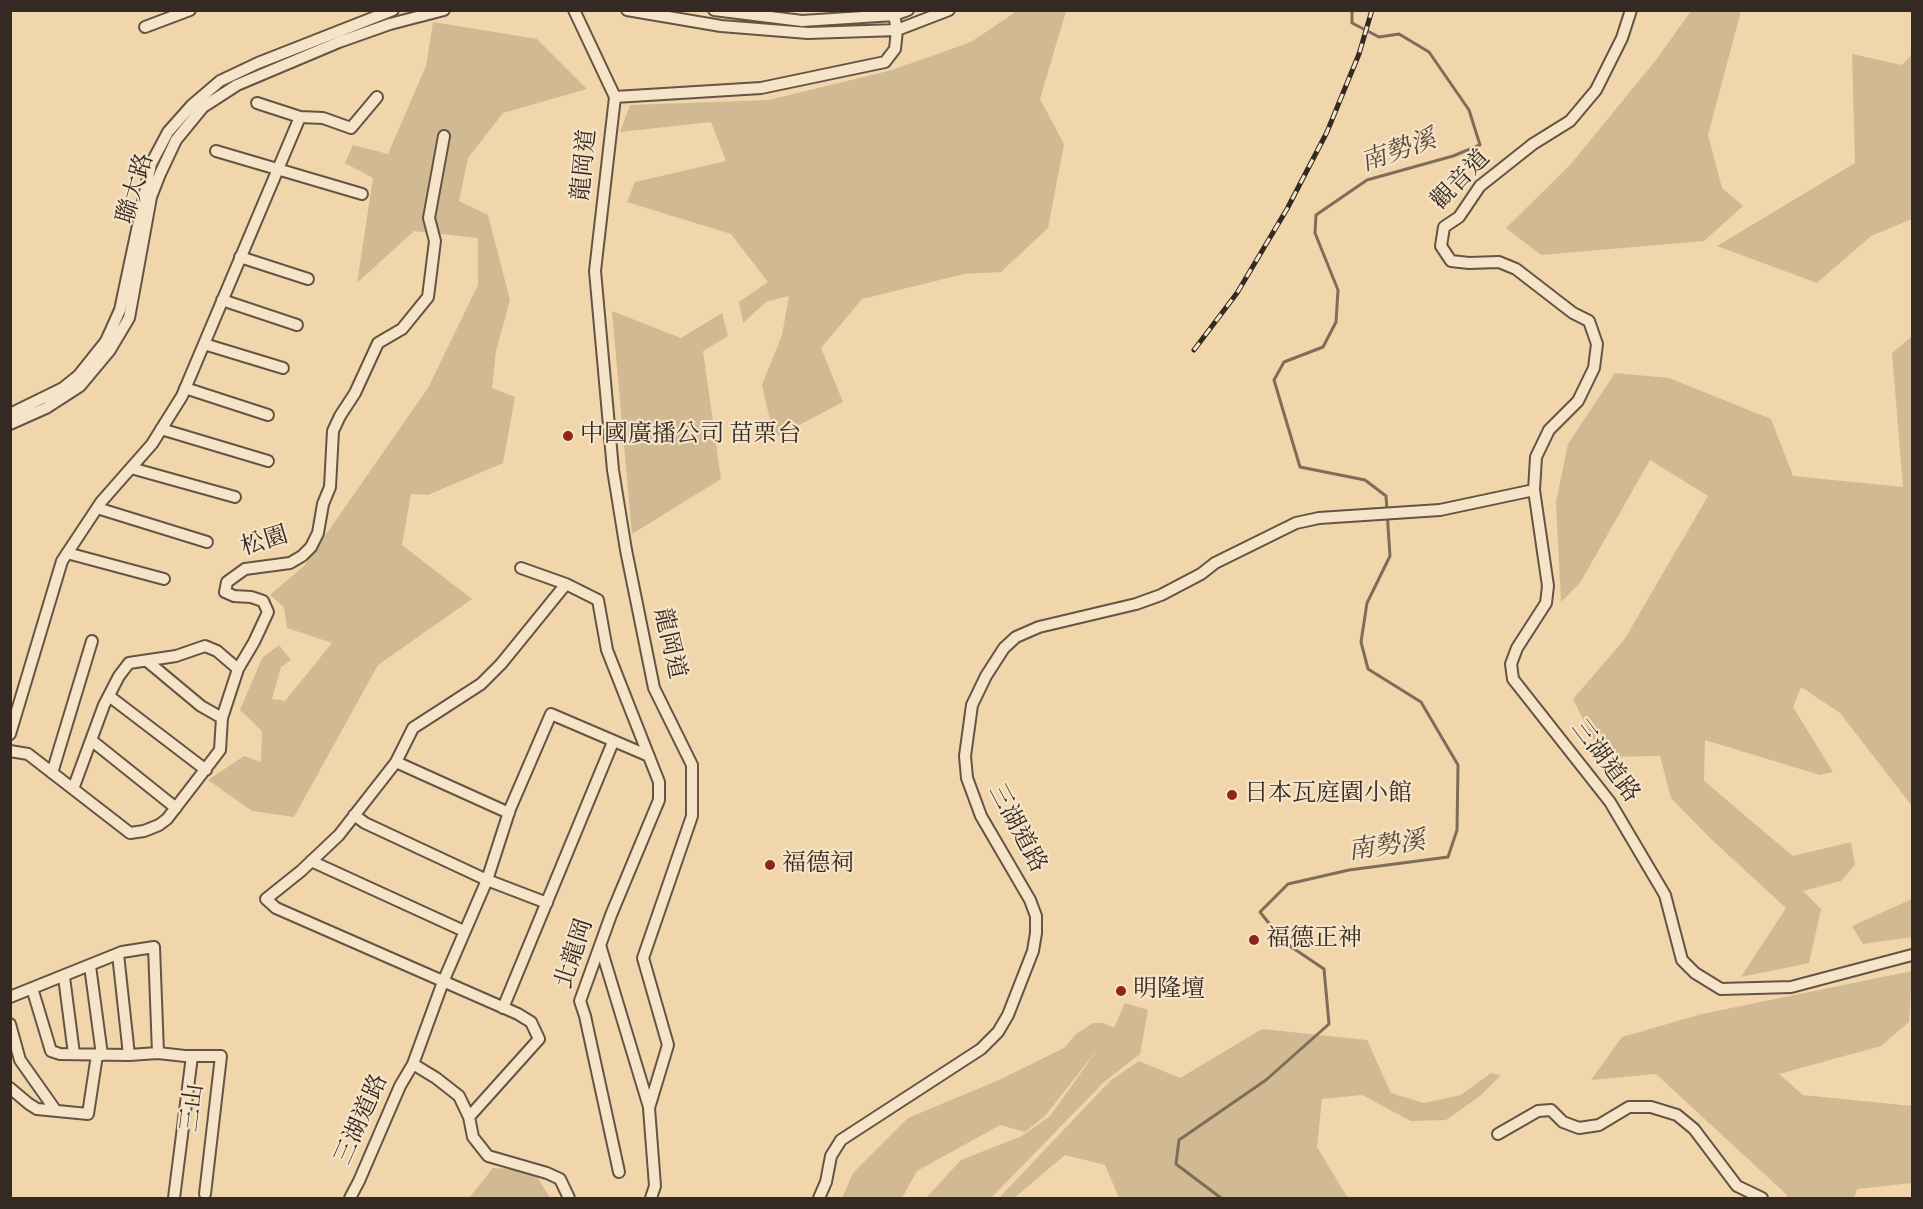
<!DOCTYPE html>
<meta charset="utf-8">
<style>
body{margin:0}
#map{position:relative;width:1923px;height:1209px;overflow:hidden;background:#f1d6ab;font-family:"IM FELL DW Pica",serif}
canvas{display:block}
.frame{position:absolute;inset:0;border:12px solid #352923;pointer-events:none}
</style>
<div id="map">
<canvas width="1923" height="1209"></canvas>
<div class="frame"></div>
</div>
<script>
const g = document.querySelector('canvas').getContext('2d');
g.lineJoin = 'round';
function fillPath(path, color) {
  g.fillStyle = color;
  g.fill(path, 'evenodd');
}
function shape(rows) {
  const path = new Path2D();
  for (const r of rows) {
    path.moveTo(r[0], r[1]);
    for (let i = 2; i < r.length; i += 2) path.lineTo(r[i], r[i + 1]);
  }
  return path;
}
function stroke(path, color, width, dash) {
  g.strokeStyle = color;
  g.lineWidth = width;
  g.lineCap = dash ? 'butt' : 'round';
  g.setLineDash(dash || []);
  g.stroke(path);
}
function drawText(font, color, halo, rows, align = 'center') {
  g.font = font + ' "IM FELL DW Pica","Noto Serif TC",serif';
  g.lineWidth = 4.5;
  g.setLineDash([]);
  g.textBaseline = 'middle';
  g.strokeStyle = halo;
  g.fillStyle = color;
  for (const [text, x, y, turn = 0] of rows) {
    g.save();
    g.translate(x, y);
    g.rotate((+turn || 0) * Math.PI / 180);
    g.textAlign = isNaN(turn) ? turn : align;
    if (halo) g.strokeText(text, 0, 0);
    g.fillText(text, 0, 0);
    g.restore();
  }
}
fillPath(shape([
 [1017,11,1066,11,1040,99,1064,144,1048,228,1001,272,964,274,862,299,821,348,843,402,774,438,762,385,782,335,789,296,766,302,743,323,739,302,768,282,731,234,627,202,635,182,726,161,711,122,620,132,630,105,769,100,892,70,971,42],
 [1691,11,1741,11,1708,135,1722,188,1743,206,1704,241,1541,255,1506,228,1570,165,1656,60],
 [433,22,537,39,587,89,503,113,468,158,459,201,488,215,510,300,496,351,492,388,515,397,503,463,428,495,411,494,402,545,472,599,378,665,294,817,252,811,208,780,244,756,261,762,262,731,240,710,262,658,279,645,291,660,281,667,272,699,285,701,332,643,287,628,284,607,270,595,304,566,428,388,478,285,478,238,414,231,357,283,373,178,345,163,353,145,388,154,426,66],
 [1852,54,1902,65,1912,54,1912,219,1871,236,1817,283,1717,246,1855,163],
 [612,311,681,338,722,313,728,336,703,351,721,479,632,534],
 [1912,336,1912,806,1840,713,1801,687,1793,707,1833,772,1820,775,1705,740,1704,781,1793,856,1851,842,1855,865,1841,881,1803,891,1821,909,1809,963,1741,977,1786,908,1711,839,1671,798,1660,756,1602,757,1573,699,1624,640,1708,496,1650,460,1580,583,1561,602,1556,502,1568,444,1615,373,1669,378,1771,419,1793,476,1903,487,1892,353],
 [1912,899,1912,937,1863,944,1852,926],
 [1912,971,1909,1022,1881,1046,1779,1074,1803,1095,1912,1106,1912,1183,1857,1189,1854,1198,1787,1198,1787,1195,1656,1074,1591,1080,1622,1037,1702,1014],
 [1125,1003,1148,1010,1140,1054,1104,1082,991,1198,926,1198,961,1160,1022,1136,1050,1116,1100,1046,1045,1116,1025,1132,1000,1125,917,1171,902,1198,842,1198,853,1173,908,1118,999,1080,1064,1048,1076,1034,1093,1023,1104,1023,1114,1028],
 [1262,1029,1367,1040,1391,1093,1424,1103,1461,1095,1491,1073,1501,1075,1480,1096,1446,1120,1411,1121,1362,1095,1322,1099,1317,1147,1348,1198,1119,1198,1105,1165,1065,1155,1014,1198,999,1198,1111,1080,1139,1061,1180,1078],
 [493,1168,533,1170,550,1198,469,1198]
]), '#d1b994');
stroke(shape([
 [1221,1198,1176,1164,1179,1140,1266,1080,1329,1024,1324,969,1284,942,1260,912,1288,884,1349,870,1448,857,1457,830,1458,765,1421,702,1368,669,1361,642,1367,603,1390,556,1386,496,1365,480,1300,467,1274,380,1284,362,1323,347,1336,322,1338,290,1315,233,1316,215,1367,180,1453,156,1480,145,1469,110,1429,52,1399,34,1379,37,1352,23,1352,10]
]), '#7f6d59', 3);
const minor = shape([
 [574,10,615,97,595,271,613,470,626,550,654,688,692,765,692,816,643,958,668,1045,649,1108,655,1186,651,1198],
 [627,10,721,26,808,33,897,30,949,10],
 [714,10,802,21,894,15,908,10],
 [1631,10,1622,38,1596,90,1570,121,1533,144,1480,186,1459,217,1444,227,1441,246,1451,261,1469,263,1499,262,1516,269,1573,313,1589,321,1597,344,1594,368,1578,401,1549,430,1536,457,1534,490,1548,586,1546,603,1517,648,1511,664,1513,679,1610,802,1665,895,1682,960,1695,973,1721,989,1791,987,1912,955],
 [145,27,190,10],
 [615,97,761,88,885,62,895,49,897,30,894,15],
 [257,103,300,117,323,118,351,128,377,97],
 [216,151,362,194],
 [240,257,308,279],
 [222,300,297,325],
 [204,344,283,368],
 [185,388,268,415],
 [10,414,63,388,78,376,106,341,120,310,151,164,168,132,192,105,220,81,258,63,393,10],
 [10,424,46,408,80,386,110,350,129,318,151,197,160,174,176,140,203,107,237,85,339,42,390,24,444,10],
 [161,429,268,461],
 [131,468,235,497],
 [97,508,207,542],
 [67,553,164,579],
 [521,568,566,584,598,600,607,650,659,782,659,800,611,915,580,1001,585,1016,619,1172],
 [147,661,201,706,222,718],
 [109,696,206,770],
 [10,734,62,561,101,502,152,444,182,396,300,117],
 [91,740,176,808],
 [10,751,28,754,130,833,144,831,159,825,167,819,220,750,222,718,238,669,254,642,268,612,263,601,251,597,234,596,225,592,227,582,245,569,290,563,302,556,311,547,318,533,323,504,330,487,333,431,340,416,355,393,378,343,402,329,428,297,435,241,429,218,444,136],
 [396,762,509,813],
 [52,773,92,641],
 [73,789,104,705,119,676,129,663,176,656,205,646,217,651,238,669],
 [354,815,365,823,487,880,547,903],
 [311,861,464,931],
 [600,945,649,1107],
 [118,954,129,1055],
 [90,966,102,1055],
 [64,977,74,1054],
 [32,988,51,1051,60,1054,129,1055,158,1053,185,1056,221,1056,205,1194],
 [10,997,122,952,154,947,158,1053],
 [503,1008,613,742],
 [10,1024,20,1060,56,1111],
 [413,1064,436,1078,459,1096,469,1117,473,1137,488,1156,547,1173,560,1179,569,1198],
 [10,1088,29,1104,37,1109,88,1114,97,1055],
 [469,1117,539,1039,531,1022,518,1014,276,908,266,899,301,871,339,835,396,762,413,728,481,684,501,664,566,584],
 [1498,1134,1538,1111,1551,1110,1563,1122,1579,1128,1599,1125,1629,1107,1651,1107,1677,1115,1694,1129,1737,1186,1762,1198],
 [174,1198,192,1056],
 [350,1198,359,1181,400,1086,413,1064,443,982,487,880,510,809,551,714,649,756],
 [819,1198,826,1182,831,1156,841,1140,981,1049,998,1032,1008,1015,1033,951,1036,933,1036,916,1030,900,981,816,967,778,965,756,972,705,986,676,1004,648,1016,637,1039,627,1136,604,1161,595,1201,574,1215,563,1296,523,1319,518,1440,510,1534,490]
]);
stroke(minor, '#645445', 14);
stroke(minor, '#f6e4c8', 10);
const rail = shape([
 [1194,350,1237,293,1287,209,1327,132,1359,54,1372,10]
]);
stroke(rail, '#352923', 5);
stroke(rail, '#f6e4c8', 3, [9]);
for (const [x, y, r, color] of [
 [568,436,6,"#8f2418"],
 [1232,795,6,"#8f2418"],
 [770,865,6,"#8f2418"],
 [1254,940,6,"#8f2418"],
 [1121,991,6,"#8f2418"]
]) {
  const dot = new Path2D();
  dot.arc(x, y, r, 0, 2 * Math.PI);
  g.fillStyle = color;
  g.fill(dot);
  stroke(dot, '#f6e4c8', 2);
}
drawText('24px', '#352923', '#f6e4c8', [
 ["龍岡道",586,165,-84],
 ["觀音道",1462,181,-46],
 ["聯大路",137,189,-73],
 ["松園",265,543,-17],
 ["龍岡道",668,644,77],
 ["三湖道路",1604,762,53],
 ["三湖道路",1016,829,62],
 ["北龍岡",576,954,-72],
 ["三山",194,1108,-83],
 ["三湖道路",363,1120,-66]
]);
drawText('24px', '#352923', '#f6e4c8', [
 ["中國廣播公司 苗栗台",580,436],
 ["日本瓦庭園小館",1244,795],
 ["福德祠",782,865],
 ["福德正神",1266,940],
 ["明隆壇",1133,991]
], 'left');
drawText('italic 26px', '#5a4b3e', '#f6e4c8', [
 ["南勢溪",1399,153,-19],
 ["南勢溪",1387,848,-8]
]);
</script>
